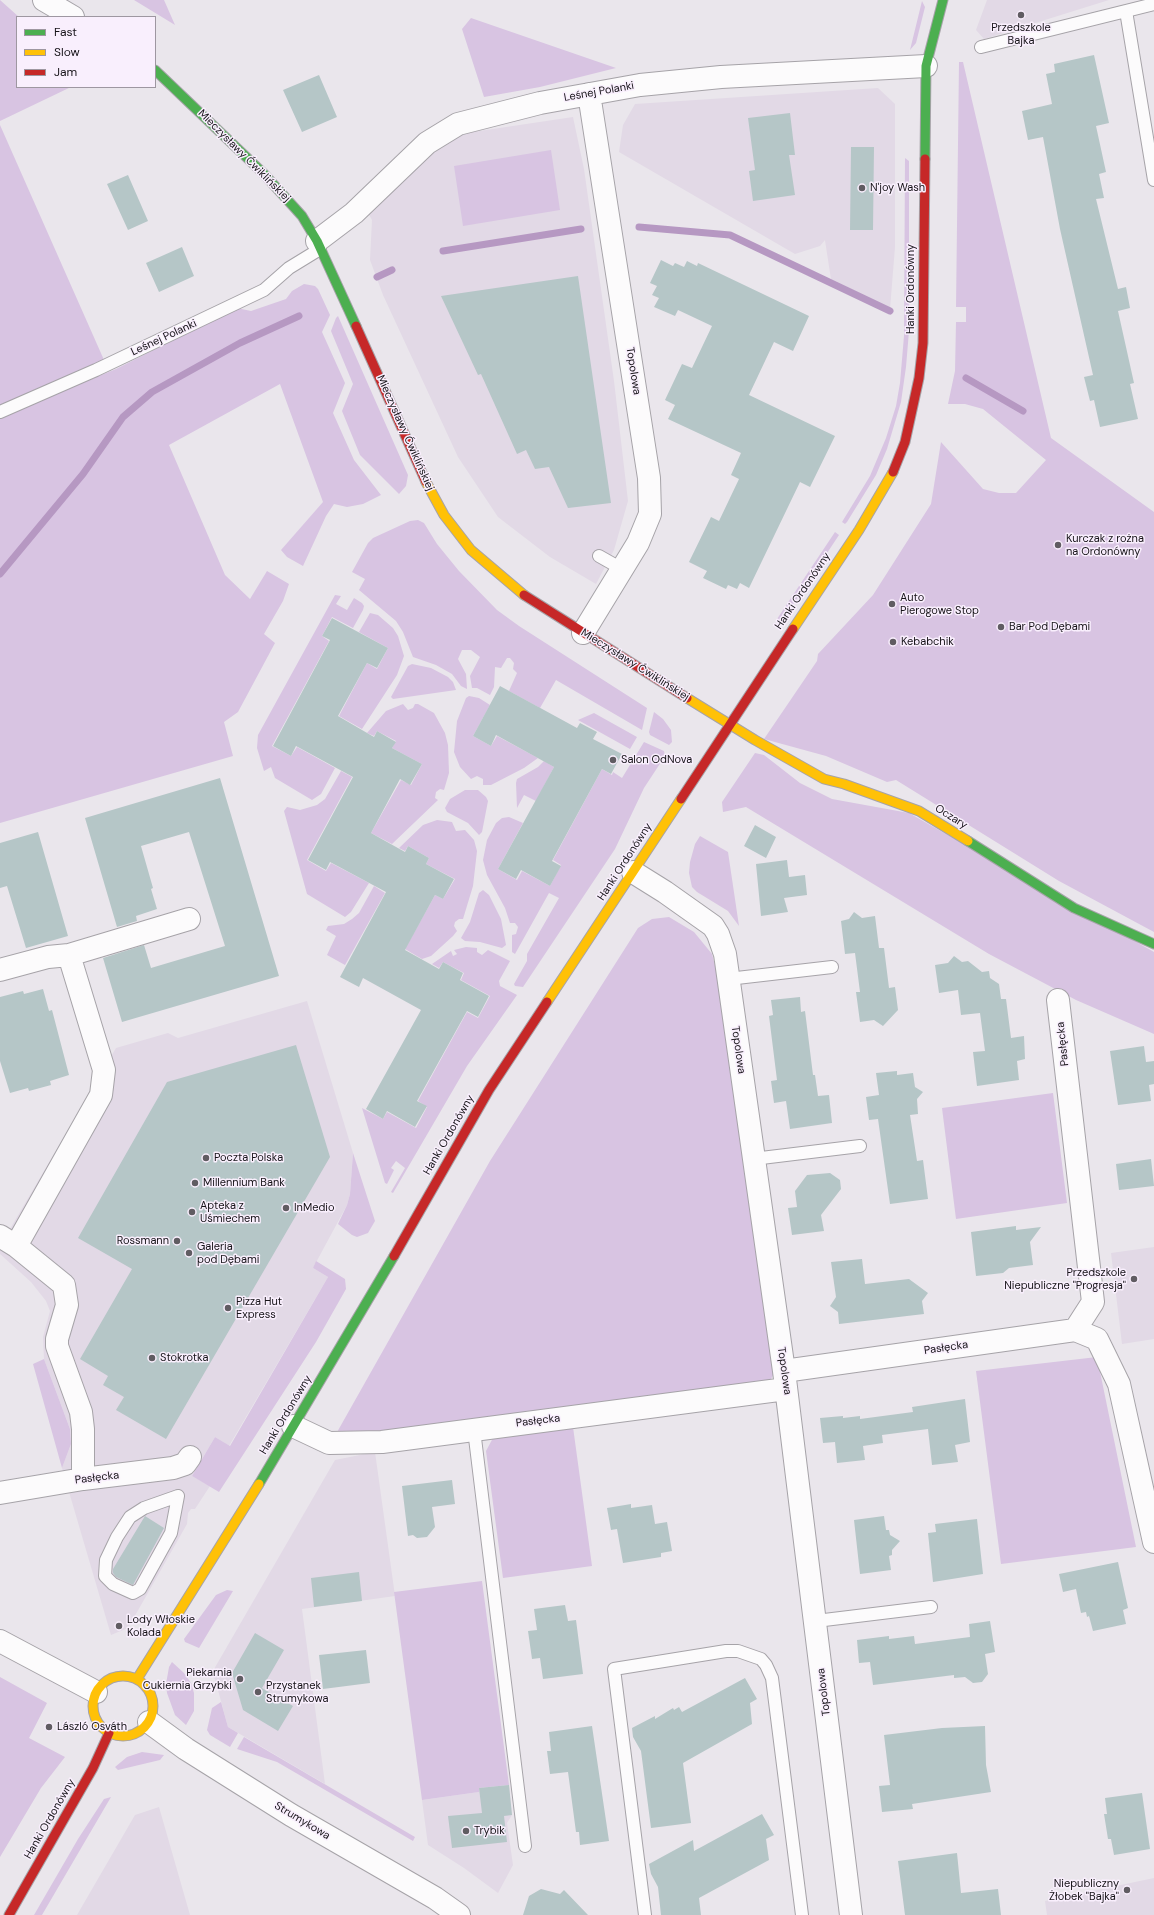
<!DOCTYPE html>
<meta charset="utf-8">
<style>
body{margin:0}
#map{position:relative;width:1154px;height:1915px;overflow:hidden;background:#eae6ec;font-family:"DM Sans",sans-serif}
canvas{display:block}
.legend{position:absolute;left:16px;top:16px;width:140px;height:72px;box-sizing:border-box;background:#f9effd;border:1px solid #9e97a1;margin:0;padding:5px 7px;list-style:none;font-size:12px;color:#151217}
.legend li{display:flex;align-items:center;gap:8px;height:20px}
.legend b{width:20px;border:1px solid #9e97a1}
</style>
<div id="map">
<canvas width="1154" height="1915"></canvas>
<ul class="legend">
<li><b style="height:5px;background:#4caf50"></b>Fast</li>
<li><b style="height:5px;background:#ffc107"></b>Slow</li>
<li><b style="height:5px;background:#c62828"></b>Jam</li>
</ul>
</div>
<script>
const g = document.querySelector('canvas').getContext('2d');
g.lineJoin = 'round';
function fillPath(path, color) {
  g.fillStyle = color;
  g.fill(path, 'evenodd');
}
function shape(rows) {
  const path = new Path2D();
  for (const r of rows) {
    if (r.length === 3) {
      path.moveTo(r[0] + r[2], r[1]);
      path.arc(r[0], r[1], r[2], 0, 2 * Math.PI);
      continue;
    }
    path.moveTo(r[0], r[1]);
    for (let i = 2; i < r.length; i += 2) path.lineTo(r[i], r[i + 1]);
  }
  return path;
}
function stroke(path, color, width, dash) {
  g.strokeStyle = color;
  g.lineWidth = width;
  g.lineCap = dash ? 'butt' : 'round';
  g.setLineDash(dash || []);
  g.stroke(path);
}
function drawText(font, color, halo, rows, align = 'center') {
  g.font = font + ' "DM Sans",sans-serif';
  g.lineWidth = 3;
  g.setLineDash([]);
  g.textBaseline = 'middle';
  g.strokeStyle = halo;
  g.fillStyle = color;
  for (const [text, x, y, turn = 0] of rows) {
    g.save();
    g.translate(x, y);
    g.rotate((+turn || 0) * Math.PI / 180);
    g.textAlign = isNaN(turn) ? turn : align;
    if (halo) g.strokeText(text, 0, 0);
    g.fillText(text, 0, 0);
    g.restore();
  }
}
fillPath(shape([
 [987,0,1109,0,984,39,976,30],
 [878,88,895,104,895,247,890,309,831,279,825,240,820,246,795,254,619,152,623,125,635,104],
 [573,117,584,169,614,381,628,501,614,550,596,584,550,557,498,517,458,457,383,295,370,260,372,220,368,213,437,148,466,133],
 [307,1001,353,1153,350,1194,347,1205,313,1268,328,1277,229,1446,215,1437,192,1476,210,1486,195,1509,191,1509,188,1513,187,1524,128,1628,111,1635,62,1468,71,1444,70,1429,44,1359,43,1337,50,1311,46,1301,31,1282,0,1254,0,1246,116,1048,168,1033,178,1038],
 [1154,1247,1154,1339,1122,1344,1111,1253],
 [375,1452,395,1596,302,1609,325,1784,228,1727,215,1679,210,1676,335,1460],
 [509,1785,512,1815,507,1823,513,1865,498,1893,464,1868,428,1845,422,1800,479,1792,479,1788],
 [159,1807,190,1915,77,1915,135,1815],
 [1154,1878,1154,1915,1047,1915,1045,1901]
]), '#e2d9e6');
fillPath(shape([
 [0,0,19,17,17,17,17,87,71,87,0,121],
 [134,0,164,0,175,25],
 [922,1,925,7,916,43,910,50],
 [471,18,616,68,540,87,484,97,462,29],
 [959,62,963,62,1051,438,1154,512,1154,932,1059,881,896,780,887,782,826,756,764,739,817,661,818,654,873,595,931,504,941,442,983,489,999,493,1016,493,1046,460,983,409,965,404,948,404,955,371,956,322,966,322,966,307,956,307],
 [0,125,104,360,0,405],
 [551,150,560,210,463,226,454,166],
 [905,158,909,161,909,331,906,367,901,402,887,449,876,475,847,522,845,524,842,522,870,476,886,438,896,406,900,383,904,336],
 [304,284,315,286,318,289,330,315,322,332,345,383,333,413,354,460,381,495,363,504,347,507,334,504,326,516,303,566,287,557,281,550,323,502,280,384,169,445,225,575,250,599,267,571,289,584,283,601,264,634,275,643,238,712,224,722,233,756,0,823,0,416,116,369,237,308,251,311,286,299,292,291],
 [338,316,408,475,406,486,399,494,360,455,342,411,353,384,331,331,336,318],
 [418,520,424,523,437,544,459,571,497,610,519,626,647,708,642,730,556,680,540,708,509,691,517,673,513,669,514,663,510,658,507,658,501,668,495,667,494,687,490,695,477,688,472,688,470,676,480,657,471,650,462,650,458,659,466,674,467,689,461,686,452,674,436,665,413,657,403,632,396,621,359,590,365,579,352,572,368,543,373,538,410,521],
 [835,532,839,535,780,624,778,624,777,619],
 [335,595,341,596,336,604,347,610,354,598,362,603,364,606,363,610,353,628,332,617,322,636,329,641,272,746,291,756,297,747,335,768,321,794,312,800,275,778,271,767,264,771,257,748,258,735],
 [370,613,378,615,393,628,398,636,404,656,397,675,362,729,339,716,367,663,377,669,388,648,359,632],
 [412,664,431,668,448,677,453,682,456,690,393,699,391,697,408,666],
 [469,696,479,698,490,705,473,736,491,746,497,736,538,758,524,768,491,785,483,785,483,779,477,776,471,779,460,767,454,752,457,721,466,698],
 [403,704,408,710,413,708,415,704,418,704,434,713,445,733,448,745,449,773,444,790,440,789,436,792,435,798,438,800,392,844,371,833,401,780,411,785,422,764,392,748,396,741,377,731,374,736,367,733,386,711],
 [654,712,663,719,671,730,672,742,669,745,650,735,649,732],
 [594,713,637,737,630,749,578,720],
 [644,742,664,751,665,756,644,788,615,849,523,987,515,986,514,984,527,961,527,954,559,898,549,893,515,954,512,952,512,935,516,934,518,927,515,923,510,923,505,908,487,875,483,860,487,840,496,823,502,818,509,817,523,823,498,869,517,880,522,871,550,886,561,865,553,860,602,769,612,775,613,772,622,778],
 [755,753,764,755,800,783,832,799,909,813,1154,952,1154,1034,1076,1000,989,954,746,807,723,812,722,802],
 [544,761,554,767,536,801,524,795,517,808,516,783,517,779,538,767],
 [341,771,352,777,307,860,326,871,331,863,369,883,351,912,345,917,307,894,284,811,287,807,300,810,317,805,325,799],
 [465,790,478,790,486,797,488,801,482,832,479,835,468,823,447,812,445,808,450,799],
 [437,820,452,822,456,831,465,830,474,840,477,851,473,886,463,919,459,919,455,922,454,926,457,931,453,936,431,956,422,959,405,949,435,895,443,899,455,879,426,864,429,858,408,846,405,851,399,848,423,825],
 [700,836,728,852,739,926,728,911,697,892,692,887,689,873,690,862,695,844],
 [374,886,385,893,345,965,327,955,336,936,326,930,328,926,344,924,352,919,359,913],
 [483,890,489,895,501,919,506,945,502,948,480,942,465,941,461,938,470,922,479,893],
 [669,917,694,932,712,954,721,989,775,1371,770,1381,377,1434,336,1434,490,1161,638,928,652,919],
 [466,947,477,948,477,952,482,955,488,950,510,961,499,981,500,986,517,995,467,1066,393,1193,391,1192,405,1168,396,1161,391,1168,394,1170,387,1184,385,1183,362,1108,383,1119,387,1112,416,1128,427,1107,418,1101,467,1012,478,1018,490,996,461,980,464,973,443,962,439,968,432,964,451,951,453,956,457,954,454,950],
 [1053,1093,1067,1203,956,1219,942,1108],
 [353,1153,375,1221,368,1233,357,1237,352,1235,338,1224,347,1205,350,1194],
 [316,1261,345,1279,346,1289,316,1342,219,1492,192,1476,215,1437,230,1446,328,1277,313,1268],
 [1097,1357,1136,1547,1001,1564,976,1371],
 [44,1359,70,1429,71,1444,62,1468,33,1364],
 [573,1427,592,1566,503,1578,486,1451,493,1438],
 [482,1581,509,1785,479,1788,479,1792,422,1800,394,1592],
 [227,1590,233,1591,199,1648,185,1642,184,1639,216,1595],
 [172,1662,184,1673,191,1683,194,1693,194,1711,186,1725,175,1715,167,1693,166,1684,169,1667],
 [0,1677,47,1703,29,1738,65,1757,41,1788,0,1857],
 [221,1702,228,1727,238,1733,230,1747,210,1735,207,1730,212,1708],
 [244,1737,415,1837,413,1841,277,1762,237,1749],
 [142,1752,164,1755,160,1760,118,1770,115,1767,127,1757],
 [111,1797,42,1915,34,1915,78,1839,104,1799]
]), '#d8c4e2');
stroke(shape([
 [639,227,730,235,890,311],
 [443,251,581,229],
 [377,277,392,270],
 [966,378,1023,411],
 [0,574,83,474,123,417,152,392,240,343,299,316]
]), '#b698c2', 7);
fillPath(shape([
 [1094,55,1109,123,1096,126,1106,172,1099,174,1104,198,1096,199,1118,289,1126,287,1130,308,1118,311,1134,383,1130,384,1138,419,1100,427,1094,400,1090,401,1084,377,1093,375,1060,229,1043,137,1028,140,1022,111,1052,104,1046,74,1055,72,1054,64],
 [319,75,337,117,302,132,283,90],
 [790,113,795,155,789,155,795,195,753,201,749,171,755,170,748,118],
 [851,147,874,147,873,230,850,230],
 [128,175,148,221,128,230,107,184],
 [182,247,194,276,159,292,146,263],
 [661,260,673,266,675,263,684,267,687,261,697,266,698,263,809,316,793,351,774,342,749,395,835,436,810,487,800,482,749,588,740,583,737,589,728,585,726,589,703,578,707,571,689,562,711,517,719,521,739,479,731,475,741,453,668,419,675,405,665,400,682,364,692,368,712,326,678,310,675,316,654,307,659,298,652,295,657,286,650,283],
 [578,276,611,503,568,508,549,467,535,469,526,450,517,454,481,374,478,375,441,296],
 [332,618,388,648,377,668,367,663,338,716,374,737,377,731,396,742,392,748,422,764,410,785,400,779,371,833,405,852,408,846,429,858,426,864,454,879,443,899,435,895,405,950,439,969,443,962,463,973,460,980,489,996,478,1017,467,1011,417,1101,427,1106,415,1127,387,1111,383,1119,366,1109,421,1010,363,978,359,987,340,977,386,892,330,862,326,870,308,860,353,777,296,746,291,756,273,746,330,640,322,636],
 [500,686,577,728,580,723,597,732,593,739,622,754,611,774,602,769,552,861,561,866,550,886,521,870,516,879,498,869,554,767,496,735,491,746,473,736],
 [220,778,279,976,122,1022,103,958,144,945,151,968,225,946,189,832,141,846,153,888,151,889,157,909,136,916,137,921,117,927,85,818],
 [755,825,776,837,766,858,744,846],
 [38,832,68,936,26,948,7,886,0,888,0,843],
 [787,860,789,877,805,875,807,895,784,898,788,912,761,916,756,864],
 [854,912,862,918,875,916,879,948,884,948,889,988,895,987,898,1010,883,1026,874,1020,860,1022,856,992,860,992,855,953,845,954,841,921,849,919],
 [954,956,962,962,968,961,982,972,989,971,990,978,999,984,1001,999,1006,999,1011,1038,1024,1036,1025,1059,1017,1061,1019,1080,977,1086,973,1052,985,1051,980,1013,961,1015,958,990,939,993,935,965,948,963],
 [43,989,49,1011,52,1010,69,1075,50,1081,51,1085,29,1091,28,1088,10,1093,0,1061,0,997,23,991,24,994],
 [800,997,801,1012,805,1011,813,1075,815,1075,818,1096,829,1095,832,1123,790,1129,786,1101,774,1103,771,1081,777,1080,769,1016,773,1015,771,1000],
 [296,1045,330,1157,166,1439,116,1410,124,1397,103,1385,108,1376,80,1359,132,1269,78,1238,167,1082],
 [1144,1046,1146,1062,1154,1061,1154,1084,1149,1085,1151,1101,1118,1105,1110,1051],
 [897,1071,897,1075,913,1073,915,1087,923,1092,917,1099,918,1114,910,1115,917,1161,923,1160,928,1199,890,1204,878,1119,869,1120,866,1097,879,1095,876,1073],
 [1151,1159,1154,1186,1119,1190,1116,1164],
 [830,1173,840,1180,841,1189,821,1215,824,1231,792,1235,788,1208,797,1207,795,1191,807,1175],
 [1016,1226,1016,1230,1041,1227,1030,1242,1033,1265,1009,1268,1003,1273,976,1276,971,1232],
 [862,1259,865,1284,909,1279,928,1293,922,1301,924,1314,839,1324,838,1312,830,1306,836,1297,831,1262],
 [965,1399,970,1442,955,1445,958,1462,932,1465,928,1429,882,1435,883,1443,863,1446,865,1460,837,1463,835,1442,823,1443,820,1418,843,1416,843,1418,860,1416,860,1419,913,1412,912,1407],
 [452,1480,455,1504,432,1507,435,1527,427,1537,417,1538,413,1535,408,1536,402,1486],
 [631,1504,631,1508,652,1505,655,1524,667,1522,672,1551,661,1553,661,1557,623,1563,617,1529,611,1530,607,1508],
 [145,1516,164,1528,133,1585,116,1577,113,1573,113,1569],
 [884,1516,886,1530,889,1530,890,1535,900,1541,892,1550,892,1555,889,1556,891,1570,860,1574,854,1520],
 [977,1519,983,1574,933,1582,928,1533,936,1532,935,1524],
 [1118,1562,1128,1608,1123,1610,1126,1624,1093,1631,1089,1616,1087,1617,1086,1612,1081,1613,1076,1589,1063,1592,1059,1574],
 [359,1572,362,1601,314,1607,311,1578],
 [565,1605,568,1621,576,1620,583,1674,543,1679,540,1658,532,1659,528,1631,537,1630,534,1609],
 [990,1621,995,1652,985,1654,988,1674,982,1682,973,1683,965,1677,954,1678,954,1675,873,1685,870,1662,859,1663,857,1640,889,1636,889,1639,914,1636,915,1644,970,1637,969,1624],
 [255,1633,284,1650,262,1688,293,1706,278,1731,243,1710,232,1673],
 [366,1650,370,1683,323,1689,319,1655],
 [745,1678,757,1699,750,1703,752,1724,683,1763,691,1823,651,1828,641,1751,633,1737,632,1728,655,1716,655,1719,673,1708,674,1710,679,1707,682,1712],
 [592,1726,609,1841,580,1845,579,1832,576,1832,568,1772,550,1774,547,1751,551,1751,549,1732],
 [985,1726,986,1765,991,1792,912,1804,913,1809,882,1812,879,1786,890,1785,884,1735,942,1728],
 [509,1785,512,1815,504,1816,507,1842,452,1848,448,1816,482,1813,479,1788],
 [1142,1793,1150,1849,1114,1855,1111,1839,1108,1839,1104,1814,1107,1814,1105,1798],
 [762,1814,774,1835,766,1839,769,1860,699,1898,701,1915,661,1915,658,1887,651,1874,649,1864,693,1840,694,1851],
 [957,1853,961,1893,998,1889,1001,1915,905,1915,898,1861],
 [541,1889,560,1894,564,1890,588,1915,523,1915,529,1896]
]), '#b5c6c7');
const lane = shape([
 [1126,11,1154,180],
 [981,47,1154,4],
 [0,412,96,370,264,290,289,268,320,249],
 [599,556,622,569],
 [728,979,832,967],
 [753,1159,860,1146],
 [474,1430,525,1846],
 [178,1496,171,1533,140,1589,133,1593,113,1584,105,1576,106,1560,117,1537,130,1517,144,1508,178,1496],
 [816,1621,931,1607],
 [645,1915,614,1669,726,1651,738,1651,761,1659,766,1665,772,1678,802,1915]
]);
const street = shape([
 [44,0,73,17],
 [317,241,354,213,427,143,458,124,540,103,640,85,721,77,926,66],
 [583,633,638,543,650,514,649,478,589,94],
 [633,872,665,892,713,926,718,934,725,954,784,1371,851,1915],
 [69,955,189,919],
 [0,970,48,957,69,955,104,1070,101,1095,16,1246],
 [0,1236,16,1246,64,1285,67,1305,57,1339,57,1346,81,1412,83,1429,83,1479],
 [1075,1330,1097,1339,1119,1384,1154,1542],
 [784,1371,1075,1330,1093,1302,1058,1000],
 [293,1426,329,1443,382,1442,786,1389],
 [0,1493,83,1479,173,1468,185,1464,190,1457],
 [0,1641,96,1692],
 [149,1722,186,1749,291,1815,435,1898,459,1915]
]);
const fast = shape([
 [155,70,264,174,302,216,317,241,356,326],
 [925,159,926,66,943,0],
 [968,841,1074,908,1154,944],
 [259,1484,394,1256]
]);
const slow = shape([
 [426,482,444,515,471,550,524,595],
 [793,629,859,530,893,472],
 [687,698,755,740,824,779,844,784,919,811,968,841],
 [547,1002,681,799],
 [123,1706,30],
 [137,1679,259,1484]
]);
const jam = shape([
 [356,326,426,482],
 [893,472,905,442,919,378,923,343,925,159],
 [524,595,687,698],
 [681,799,793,629],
 [394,1256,489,1090,547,1002],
 [9,1915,93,1768,109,1733]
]);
stroke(lane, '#a6a3a8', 14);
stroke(street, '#a6a3a8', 24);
stroke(fast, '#a6a3a8', 11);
stroke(slow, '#a6a3a8', 11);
stroke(jam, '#a6a3a8', 11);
stroke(lane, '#fcfbfc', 12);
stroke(street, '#fcfbfc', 22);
stroke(fast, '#4caf50', 9);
stroke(slow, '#ffc107', 9);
stroke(jam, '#c62828', 9);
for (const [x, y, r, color] of [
 [1021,15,4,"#605c62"],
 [862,188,4,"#605c62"],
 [1058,545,4,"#605c62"],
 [892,604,4,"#605c62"],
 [1001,627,4,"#605c62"],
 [893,642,4,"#605c62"],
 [613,760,4,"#605c62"],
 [206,1158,4,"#605c62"],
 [195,1183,4,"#605c62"],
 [286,1208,4,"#605c62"],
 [192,1212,4,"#605c62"],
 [177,1241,4,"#605c62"],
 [189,1253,4,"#605c62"],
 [1134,1279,4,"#605c62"],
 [228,1308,4,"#605c62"],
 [152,1358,4,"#605c62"],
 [119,1626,4,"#605c62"],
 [240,1679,4,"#605c62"],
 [258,1692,4,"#605c62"],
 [49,1727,4,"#605c62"],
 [466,1831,4,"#605c62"],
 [1127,1890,4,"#605c62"]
]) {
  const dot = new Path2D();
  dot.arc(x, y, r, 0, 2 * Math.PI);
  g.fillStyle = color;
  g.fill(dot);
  stroke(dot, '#f9effd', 1.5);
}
drawText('11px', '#151217', '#f9effd', [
 ["Przedszkole",1021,28,"center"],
 ["Bajka",1021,41,"center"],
 ["N'joy Wash",870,188],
 ["Kurczak z rożna",1066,539],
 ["na Ordonówny",1066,552],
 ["Auto",900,598],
 ["Pierogowe Stop",900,611],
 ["Bar Pod Dębami",1009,627],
 ["Kebabchik",901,642],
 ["Salon OdNova",621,760],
 ["Poczta Polska",214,1158],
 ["Millennium Bank",203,1183],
 ["Apteka z",200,1206],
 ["Uśmiechem",200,1219],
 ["InMedio",294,1208],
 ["Rossmann",169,1241,"right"],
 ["Galeria",197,1247],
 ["pod Dębami",197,1260],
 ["Przedszkole",1126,1273,"right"],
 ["Niepubliczne \"Progresja\"",1126,1286,"right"],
 ["Pizza Hut",236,1302],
 ["Express",236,1315],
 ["Stokrotka",160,1358],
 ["Lody Włoskie",127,1620],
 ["Kolada",127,1633],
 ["Piekarnia",232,1673,"right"],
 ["Cukiernia Grzybki",232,1686,"right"],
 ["Przystanek",266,1686],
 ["Strumykowa",266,1699],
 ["László Osváth",57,1727],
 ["Trybik",474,1831],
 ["Niepubliczny",1119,1884,"right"],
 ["Żłobek \"Bajka\"",1119,1897,"right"]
], 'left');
drawText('11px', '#151217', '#f9effd', [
 ["Leśnej Polanki",599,92,-10],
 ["Mieczysławy Ćwiklińskiej",244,156,45],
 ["Hanki Ordonówny",911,289,-90],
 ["Leśnej Polanki",164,338,-25],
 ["Topolowa",633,371,81],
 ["Mieczysławy Ćwiklińskiej",405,433,66],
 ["Hanki Ordonówny",803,591,-56],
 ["Mieczysławy Ćwiklińskiej",635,665,32],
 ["Oczary",951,817,32],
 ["Hanki Ordonówny",625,862,-57],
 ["Pasłęcka",1063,1044,-96],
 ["Topolowa",738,1050,82],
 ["Hanki Ordonówny",449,1135,-60],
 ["Pasłęcka",946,1348,-8],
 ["Topolowa",784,1371,82],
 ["Hanki Ordonówny",286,1415,-59],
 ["Pasłęcka",538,1421,-7],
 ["Pasłęcka",97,1478,-7],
 ["Topolowa",824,1692,-97],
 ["Hanki Ordonówny",50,1819,-60],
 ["Strumykowa",302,1821,31]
]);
</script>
